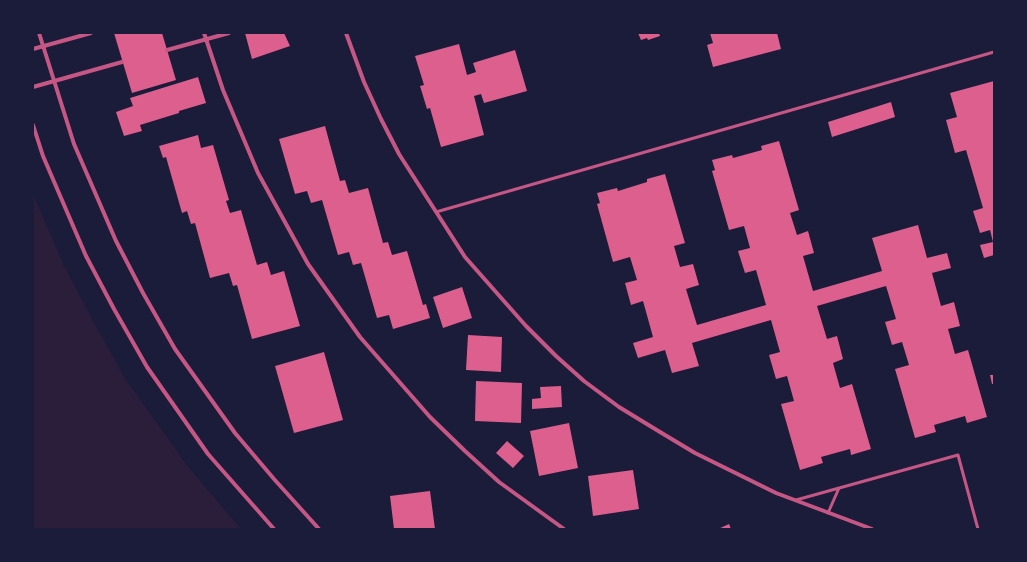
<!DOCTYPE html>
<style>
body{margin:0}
#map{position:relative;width:1027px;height:562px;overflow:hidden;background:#1b1b3a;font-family:Spectral,serif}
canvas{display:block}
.frame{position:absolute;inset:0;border:34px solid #1b1b3a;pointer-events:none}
</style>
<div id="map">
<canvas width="1027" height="562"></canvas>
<div class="frame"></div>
</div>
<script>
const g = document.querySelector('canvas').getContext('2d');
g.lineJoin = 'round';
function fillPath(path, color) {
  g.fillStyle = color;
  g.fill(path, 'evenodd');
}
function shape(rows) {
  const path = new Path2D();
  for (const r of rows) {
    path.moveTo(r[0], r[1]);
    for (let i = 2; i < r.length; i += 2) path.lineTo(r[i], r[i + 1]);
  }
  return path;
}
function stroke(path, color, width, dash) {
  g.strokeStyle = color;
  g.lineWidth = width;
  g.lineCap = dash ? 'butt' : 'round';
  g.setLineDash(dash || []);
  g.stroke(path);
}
fillPath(shape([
 [33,194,64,266,93,321,126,380,189,468,241,529,33,529]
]), '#2a1e3b');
fillPath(shape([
 [114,33,162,33,176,80,132,93],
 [245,33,284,33,290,46,252,59],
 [638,33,659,33,660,36,648,40,647,38,641,40],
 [710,33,777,33,781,49,713,67,707,45,713,43],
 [459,44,467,75,476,72,473,63,515,50,527,91,484,103,481,94,474,96,484,135,441,147,430,108,427,109,420,86,424,85,415,56],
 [198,77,206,103,179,111,179,113,140,125,142,131,124,136,116,112,133,106,130,98],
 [994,81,994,255,984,258,980,245,993,242,990,230,980,233,973,211,983,208,966,150,955,153,946,120,957,117,950,93],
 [891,102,895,117,832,137,828,122],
 [325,126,340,181,345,180,349,193,368,188,383,243,388,242,392,255,407,251,423,305,426,304,430,318,393,329,389,315,377,318,361,263,353,265,349,252,338,255,322,200,311,203,307,191,295,194,279,139],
 [198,135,201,148,213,145,229,200,226,201,230,213,241,210,257,265,267,262,271,275,284,271,300,326,252,339,237,285,233,286,229,273,210,278,195,223,191,224,187,211,182,213,166,157,163,158,159,146],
 [779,141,799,210,790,213,797,235,808,231,814,253,803,256,813,291,882,271,872,238,918,225,927,258,947,253,951,268,932,273,941,306,954,302,960,326,948,329,955,354,968,350,987,417,967,423,965,416,934,425,936,432,915,438,895,369,909,365,902,342,892,345,885,322,896,319,886,286,817,306,827,339,837,336,843,359,833,363,840,388,852,384,871,449,851,455,850,449,821,457,823,463,800,470,781,404,794,401,787,376,776,379,769,355,780,352,771,320,692,343,699,366,672,373,665,350,638,358,633,343,653,337,643,301,631,305,625,283,637,280,630,257,613,262,597,204,600,203,597,193,617,188,618,191,647,182,647,179,665,174,685,243,674,246,680,267,693,264,699,285,686,289,697,325,766,305,756,270,745,273,738,251,750,248,744,226,729,230,712,171,715,170,712,160,732,155,733,158,762,150,761,146],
 [462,287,472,318,443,328,433,297],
 [468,335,502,337,501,372,466,370],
 [324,352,343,420,294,433,275,366],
 [990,375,994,375,994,384,992,384],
 [476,381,522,383,521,423,475,421],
 [561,386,562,407,532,409,532,399,541,398,540,387],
 [569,423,578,468,539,476,530,431],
 [507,441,524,456,513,468,496,453],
 [633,470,639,509,593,516,588,476],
 [430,491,435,529,394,529,390,496],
 [729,524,731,529,718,529]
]), '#dd5f8e');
stroke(shape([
 [436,212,994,52],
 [796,500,958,455,978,529],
 [828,513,839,488]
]), '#c65784', 3);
stroke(shape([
 [39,33,74,144,116,241,143,293,175,349,235,433,274,479,319,529],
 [204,33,223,90,258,173,308,264,360,337,430,417,465,451,499,482,564,529],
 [346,33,364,82,381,119,399,154,424,193,465,257,526,326,556,356,584,381,619,407,660,432,695,453,776,493,872,529],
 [33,49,91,33],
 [167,50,229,33],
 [33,87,122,62],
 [33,125,43,156,86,256,114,309,147,367,208,454,274,529]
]), '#c65784', 4);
</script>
